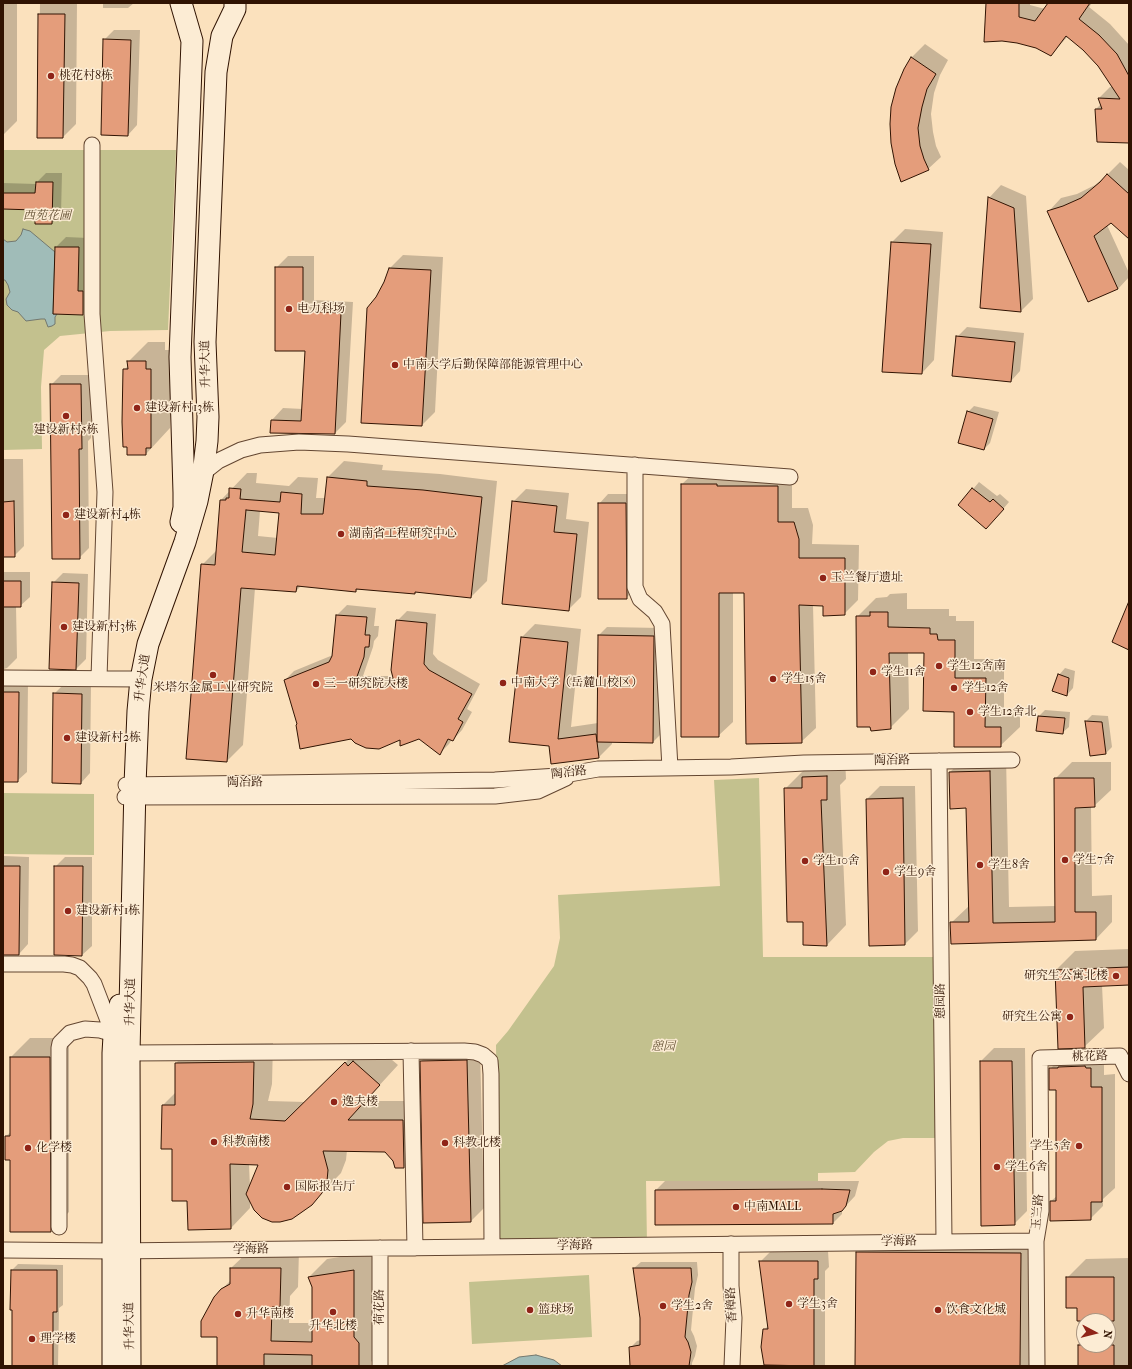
<!DOCTYPE html>
<meta charset="utf-8">
<style>
body{margin:0}
#map{position:relative;width:1132px;height:1369px;overflow:hidden;background:#fbe1bd;font-family:"IM FELL French Canon",serif}
canvas{display:block}
.frame{position:absolute;inset:0;border:4px solid #301302;pointer-events:none}
.north{position:absolute;left:1076px;top:1313px;width:40px;height:40px;box-sizing:border-box;background:#fcecd4;border:1px solid #aa9580;border-radius:50%;rotate:97deg;font-size:11px;font-weight:700;line-height:16px;text-align:center;color:#301302}
.north::after{content:'';display:block;margin:auto;width:14px;height:18px;background:#8f2418;clip-path:polygon(50% 0,100% 100%,50% 72%,0 100%)}
</style>
<div id="map">
<canvas width="1132" height="1369"></canvas>
<div class="frame"></div>
<div class="north">N</div>
</div>
<script>
const g = document.querySelector('canvas').getContext('2d');
g.lineJoin = 'round';
function fillPath(path, color) {
  g.fillStyle = color;
  g.fill(path, 'evenodd');
}
function shape(rows) {
  const path = new Path2D();
  for (const r of rows) {
    path.moveTo(r[0], r[1]);
    for (let i = 2; i < r.length; i += 2) path.lineTo(r[i], r[i + 1]);
  }
  return path;
}
function stroke(path, color, width, dash) {
  g.strokeStyle = color;
  g.lineWidth = width;
  g.lineCap = dash ? 'butt' : 'round';
  g.setLineDash(dash || []);
  g.stroke(path);
}
function drawText(font, color, halo, rows, align = 'center') {
  g.font = font + ' "IM FELL French Canon","Noto Serif SC",serif';
  g.lineWidth = 3;
  g.setLineDash([]);
  g.textBaseline = 'middle';
  g.strokeStyle = halo;
  g.fillStyle = color;
  for (const [text, x, y, turn = 0] of rows) {
    g.save();
    g.translate(x, y);
    g.rotate((+turn || 0) * Math.PI / 180);
    g.textAlign = isNaN(turn) ? turn : align;
    if (halo) g.strokeText(text, 0, 0);
    g.fillText(text, 0, 0);
    g.restore();
  }
}
fillPath(shape([
 [3,150,176,150,168,330,110,331,60,336,44,350,41,387,42,449,3,450],
 [759,778,763,957,941,957,942,1138,903,1138,888,1141,874,1152,855,1172,818,1173,818,1181,646,1181,647,1245,498,1247,496,1045,508,1031,554,966,560,938,558,895,720,886,714,780],
 [3,793,94,794,94,855,3,854],
 [589,1275,592,1337,472,1344,469,1282]
]), '#c3c18e');
const water = shape([
 [23,229,30,231,55,252,53,314,57,314,55,317,55,324,52,326,48,327,45,319,41,319,26,321,18,312,12,310,7,305,6,299,10,292,8,285,5,280,3,280,3,239,7,242,16,241,21,235,23,229],
 [536,1355,554,1360,562,1366,502,1366,519,1357,536,1355]
]);
fillPath(water, '#a0bcb8');
stroke(water, '#73786f', 1);
fillPath(shape([
 [3,3,17,3,17,121,4,134,3,134],
 [40,3,77,3,76,124,63,137,38,137],
 [103,3,134,3,128,8,103,8],
 [987,3,1030,3,1030,5,1045,9,1050,3,1092,3,1089,7,1110,24,1129,45,1129,142,1096,109,1101,104,1099,98,1110,87,1113,87,1099,65,1084,49,1068,36,1051,55],
 [114,30,140,30,137,125,128,135,104,40],
 [925,44,948,60,940,75,934,93,931,114,933,132,936,146,941,157,928,169,892,143,905,69,912,57],
 [1120,162,1129,170,1129,238,1111,222,1107,225,1129,273,1129,277,1118,289,1089,301,1049,211,1061,198,1077,194,1095,185,1106,176],
 [46,173,62,173,61,214,52,223,36,209,3,208,3,183,36,184,37,182],
 [1001,185,1026,196,1033,299,1021,311,981,307,989,198],
 [905,229,943,232,934,360,922,373,892,242],
 [66,237,88,238,92,304,83,314,56,247],
 [403,255,443,257,435,412,422,425,377,298,390,268],
 [288,256,314,256,314,300,353,302,346,422,335,433,272,420,283,408,303,409,306,350,276,268],
 [967,327,1024,333,1020,371,1011,381,957,337],
 [148,342,165,342,165,350,170,350,170,428,146,454,124,370,128,366,128,362],
 [61,375,91,375,91,438,88,441,89,548,79,558,51,385],
 [974,406,999,412,990,443,984,449,960,443,968,412],
 [3,459,23,459,24,546,14,556,3,556],
 [344,461,383,465,382,470,440,474,497,481,487,581,471,597,417,591,415,593,358,589,356,591,302,585,296,591,255,588,243,745,227,761,202,565,218,549,221,500,247,473,257,473,256,483,289,486,298,477,318,478,316,498,325,498,328,477],
 [260,511,280,512,278,538,258,536],
 [697,470,792,472,792,508,808,508,813,525,812,544,859,545,858,600,844,614,824,605,813,605,816,728,801,742,745,592,733,592,733,722,718,736,682,484],
 [979,482,997,496,1000,494,1009,502,992,522,960,505],
 [526,489,569,493,566,519,589,522,581,597,568,610,513,502],
 [608,494,635,494,636,588,626,598,599,504],
 [3,572,30,572,30,597,20,606,16,606,17,658,7,668,4,669,4,672,28,683,27,772,17,781,3,781],
 [63,573,88,574,86,659,76,669,53,583],
 [907,593,907,609,949,609,949,616,956,616,956,621,974,621,974,659,1004,659,1004,708,1020,708,1020,727,1000,746,955,711,925,652,908,652,909,709,890,728,857,617,876,598,887,597,890,594],
 [347,605,376,608,374,626,379,626,378,636,374,641,373,647,363,676,394,676,397,621,407,611,436,614,433,654,438,660,480,684,467,709,472,712,462,730,453,740,452,739,449,744,439,754,419,738,351,738,298,724,285,680,294,671,333,655,337,615],
 [535,624,581,629,571,727,598,723,599,635,607,627,661,628,661,734,653,742,612,741,612,744,599,757,552,763,549,745,522,637],
 [1065,668,1075,671,1073,688,1067,695,1059,675],
 [64,684,91,684,90,773,81,783,54,694],
 [1045,710,1070,712,1069,727,1062,733,1037,731,1039,716],
 [1092,715,1108,716,1112,747,1106,753,1091,755,1086,721],
 [1006,755,1009,907,1056,906,1055,779,1072,762,1111,762,1111,790,1094,806,1091,806,1092,896,1112,895,1112,922,1096,939,951,923,969,906,967,807,950,772,967,756],
 [845,757,846,779,840,785,846,925,827,945,804,921,785,789,804,770],
 [880,786,915,786,918,931,905,944,867,799],
 [3,856,29,857,28,944,19,954,3,955],
 [65,857,92,857,92,946,82,955,55,867],
 [1129,949,1129,984,1102,985,1104,1028,1084,1047,1056,970,1075,951],
 [30,1038,69,1038,69,1212,50,1231,11,1159,6,1136,11,1132,11,1057],
 [273,1043,272,1084,268,1101,306,1102,364,1044,367,1048,372,1043,398,1065,365,1101,422,1101,421,1061,434,1048,480,1048,484,1208,471,1221,423,1148,404,1167,394,1161,385,1151,347,1150,346,1160,341,1173,311,1204,250,1200,250,1208,231,1228,188,1200,173,1148,163,1105,176,1092,176,1063,195,1044],
 [249,1164,260,1164,250,1188],
 [994,1048,1025,1048,1027,1211,1014,1224,981,1061],
 [1063,1056,1104,1056,1104,1075,1115,1074,1115,1188,1103,1199,1103,1206,1090,1219,1051,1201,1057,1196,1057,1089,1050,1069],
 [665,1181,859,1181,855,1196,842,1210,842,1214,833,1223,656,1190],
 [868,1242,1031,1242,1031,1366,856,1366,857,1253],
 [250,1250,299,1250,298,1287,290,1296,289,1323,313,1323,313,1286,309,1277,327,1259,372,1252,372,1319,377,1324,377,1355,371,1362,371,1366,218,1366,222,1289,231,1280,231,1268],
 [771,1251,828,1251,829,1267,825,1271,825,1366,770,1366,764,1330,768,1326,760,1262],
 [1129,1258,1129,1366,1079,1366,1078,1307,1067,1278,1086,1259],
 [1084,1321,1108,1321,1108,1345,1084,1345],
 [641,1262,697,1262,698,1275,695,1288,691,1330,694,1336,697,1346,695,1356,692,1363,692,1366,631,1366,630,1348,637,1341,641,1340,641,1318,634,1268],
 [18,1264,63,1265,63,1305,59,1308,58,1366,13,1366,13,1309,12,1270]
]), '#0003');
const building = shape([
 [986,3,1019,3,1019,17,1035,21,1048,3,1090,3,1079,19,1099,35,1117,54,1129,76,1129,143,1097,142,1095,109,1102,109,1098,98,1120,99,1098,66,1083,50,1066,36,1051,56,1036,48,1017,43,1002,41,984,42,986,3],
 [38,14,65,14,63,138,37,138,38,14],
 [103,39,131,40,128,136,101,135,103,39],
 [911,57,936,74,927,89,922,107,918,128,920,146,924,159,929,170,901,182,895,164,891,143,890,124,891,107,896,88,904,69,911,57],
 [1107,174,1129,194,1129,239,1111,223,1094,236,1118,289,1088,302,1047,211,1063,206,1081,198,1100,182,1107,174],
 [36,182,53,182,52,224,35,224,35,210,3,209,3,193,35,193,36,182],
 [988,197,1014,208,1021,312,980,308,988,197],
 [891,242,931,244,922,374,882,372,891,242],
 [55,247,79,247,78,291,83,291,83,315,53,314,55,247],
 [275,267,303,267,303,311,341,313,335,434,270,433,271,420,301,421,305,351,275,351,275,267],
 [389,268,431,270,422,426,361,423,367,308,376,297,384,282,389,268],
 [956,336,1015,342,1011,382,952,376,956,336],
 [127,361,146,361,146,369,151,369,151,448,146,448,146,455,127,455,127,447,123,447,122,422,123,369,128,369,127,361],
 [50,384,81,384,82,449,79,449,80,559,52,559,50,384],
 [967,411,993,419,984,450,958,443,967,411],
 [327,477,367,481,367,486,423,490,482,497,471,598,415,592,415,594,356,589,356,592,297,586,296,592,241,588,227,762,186,759,201,564,215,565,220,500,226,500,226,498,229,498,229,488,241,489,240,499,280,502,281,492,302,494,301,514,323,514,327,477],
 [246,510,279,513,275,555,242,552,246,510],
 [681,484,717,484,717,486,778,486,778,522,794,522,799,539,799,558,845,558,845,615,823,616,823,606,799,605,802,743,746,744,744,593,719,593,719,737,681,737,681,484],
 [972,488,990,502,993,499,1004,509,986,529,958,505,972,488],
 [14,501,15,557,3,557,3,502,14,501],
 [512,501,557,506,554,532,577,534,569,611,502,604,512,501],
 [598,503,626,503,627,599,598,599,598,503],
 [3,581,21,581,21,607,3,607,3,581],
 [52,582,79,583,76,670,49,669,52,582],
 [1129,601,1129,650,1112,642,1129,601],
 [870,612,888,612,888,627,930,628,930,634,937,634,938,640,955,640,955,678,986,678,985,727,1001,727,1001,747,954,747,954,712,923,711,924,653,889,653,891,729,871,731,870,727,857,727,856,616,870,616,870,612],
 [336,615,367,617,365,635,370,635,369,647,365,647,364,657,354,685,395,686,391,670,396,620,427,623,424,664,429,670,472,694,458,719,463,722,453,741,448,739,440,755,419,739,400,746,400,740,379,749,366,748,355,743,351,739,300,749,296,725,297,724,284,680,329,662,332,656,336,615],
 [598,635,654,636,653,743,597,742,598,635],
 [521,637,568,642,558,739,596,734,599,758,551,764,549,746,509,742,521,637],
 [1058,674,1069,678,1067,696,1052,691,1058,674],
 [3,692,19,692,18,782,3,782,3,692],
 [53,693,82,694,81,784,52,783,53,693],
 [1038,716,1065,718,1063,734,1036,731,1038,716],
 [1085,721,1102,722,1106,754,1090,756,1085,721],
 [990,771,993,923,1055,922,1054,778,1094,778,1095,807,1075,808,1075,912,1096,912,1096,940,951,944,950,922,969,922,966,808,950,809,949,772,990,771],
 [827,776,827,800,821,800,827,946,803,945,803,922,787,922,784,788,802,788,802,777,827,776],
 [903,798,905,945,869,946,866,799,903,798],
 [3,866,20,866,19,955,3,955,3,866],
 [54,866,83,866,82,956,54,955,54,866],
 [1129,967,1129,985,1083,987,1085,1048,1058,1049,1055,970,1129,967],
 [10,1057,50,1057,51,1232,10,1232,10,1160,5,1160,5,1136,10,1136,10,1057],
 [467,1060,471,1222,423,1223,420,1061,467,1060],
 [353,1061,380,1085,348,1120,403,1120,404,1168,395,1168,393,1161,385,1152,323,1151,328,1170,327,1181,322,1193,312,1205,292,1219,280,1222,272,1222,262,1218,254,1210,246,1194,258,1165,230,1164,231,1229,188,1230,187,1201,172,1201,172,1149,161,1149,162,1105,175,1105,175,1063,254,1062,253,1104,250,1119,285,1121,345,1062,348,1066,353,1061],
 [980,1061,1012,1061,1015,1225,981,1226,980,1061],
 [1085,1066,1086,1068,1091,1068,1091,1087,1102,1087,1102,1202,1091,1202,1091,1220,1050,1221,1050,1201,1056,1201,1056,1090,1049,1090,1049,1068,1058,1068,1058,1067,1085,1066],
 [822,1189,850,1190,846,1206,842,1211,833,1214,833,1224,655,1225,655,1190,822,1189],
 [856,1252,1021,1253,1020,1366,855,1366,856,1252],
 [759,1261,818,1261,818,1279,814,1279,814,1366,764,1365,761,1347,763,1329,768,1329,759,1261],
 [230,1268,281,1268,280,1307,272,1307,271,1341,312,1342,312,1287,308,1277,354,1270,354,1337,359,1343,359,1366,312,1366,312,1355,264,1354,264,1366,217,1366,217,1337,201,1337,201,1321,214,1297,221,1289,230,1284,230,1268],
 [633,1268,691,1268,692,1282,689,1295,685,1337,688,1342,691,1352,689,1366,630,1366,629,1347,640,1345,640,1318,633,1268],
 [11,1270,57,1270,57,1312,53,1312,53,1366,12,1366,12,1310,10,1310,11,1270],
 [1066,1277,1114,1277,1114,1321,1077,1321,1077,1308,1066,1308,1066,1277],
 [1078,1345,1114,1345,1114,1366,1078,1366,1078,1345]
]);
fillPath(building, '#e49d7b');
stroke(building, '#301302', 1);
const street = shape([
 [92,145,92,314,105,492,99,678],
 [635,465,635,587,640,599,655,612,662,624,670,768],
 [199,476,218,461,241,450,260,445,299,442,348,444,790,477],
 [3,678,141,679],
 [939,761,944,1241],
 [126,785,495,780,558,776,598,769,731,767,804,763,1012,760],
 [125,797,495,796,538,791,566,778],
 [3,964,64,964,72,965,80,968,90,978,94,984,114,1036,119,1044,129,1053,464,1051,475,1052,483,1055,490,1061,491,1074,492,1247],
 [411,1051,415,1248],
 [59,1227,59,1048,60,1043,70,1033,85,1029,100,1030,107,1032,114,1036],
 [731,1244,731,1286,734,1318,732,1366],
 [3,1250,114,1251,1036,1241],
 [380,1366,380,1248],
 [1037,1366,1036,1241,1041,1211,1040,1058,1120,1056,1129,1074]
]);
const secondary = shape([
 [181,3,192,41,180,357,184,493,184,508,181,522],
 [113,1366,113,1053,114,1036,118,1024,120,1005],
 [130,1366,129,1053,135,785,138,711,141,679,148,644,185,542,197,501,204,466,207,441,208,417,205,342,216,72,222,36,235,9,235,3]
]);
stroke(street, '#634631', 17);
stroke(secondary, '#301302', 23);
stroke(street, '#fcecd4', 15);
stroke(secondary, '#fcecd4', 21);
for (const [x, y, r, color] of [
 [51,76,4,"#8f2418"],
 [289,309,4,"#8f2418"],
 [395,365,4,"#8f2418"],
 [137,408,4,"#8f2418"],
 [66,416,4,"#8f2418"],
 [66,515,4,"#8f2418"],
 [341,534,4,"#8f2418"],
 [823,578,4,"#8f2418"],
 [64,627,4,"#8f2418"],
 [939,666,4,"#8f2418"],
 [873,672,4,"#8f2418"],
 [213,675,4,"#8f2418"],
 [773,679,4,"#8f2418"],
 [503,683,4,"#8f2418"],
 [316,684,4,"#8f2418"],
 [954,688,4,"#8f2418"],
 [970,712,4,"#8f2418"],
 [67,738,4,"#8f2418"],
 [1065,860,4,"#8f2418"],
 [805,861,4,"#8f2418"],
 [980,865,4,"#8f2418"],
 [886,872,4,"#8f2418"],
 [68,911,4,"#8f2418"],
 [1116,976,4,"#8f2418"],
 [1070,1017,4,"#8f2418"],
 [334,1102,4,"#8f2418"],
 [214,1142,4,"#8f2418"],
 [445,1143,4,"#8f2418"],
 [1079,1146,4,"#8f2418"],
 [28,1148,4,"#8f2418"],
 [997,1167,4,"#8f2418"],
 [287,1187,4,"#8f2418"],
 [736,1207,4,"#8f2418"],
 [789,1304,4,"#8f2418"],
 [663,1306,4,"#8f2418"],
 [530,1310,4,"#8f2418"],
 [938,1310,4,"#8f2418"],
 [333,1312,4,"#8f2418"],
 [238,1314,4,"#8f2418"],
 [32,1339,4,"#8f2418"]
]) {
  const dot = new Path2D();
  dot.arc(x, y, r, 0, 2 * Math.PI);
  g.fillStyle = color;
  g.fill(dot);
  stroke(dot, '#fcecd4', 1.5);
}
drawText('12px', '#301302', '#fcecd4', [
 ["桃花村8栋",59,76],
 ["电力科场",297,309],
 ["中南大学后勤保障部能源管理中心",403,365],
 ["建设新村13栋",145,408],
 ["建设新村5栋",66,430,"center"],
 ["建设新村4栋",74,515],
 ["湖南省工程研究中心",349,534],
 ["玉兰餐厅遗址",831,578],
 ["建设新村3栋",72,627],
 ["学生12舍南",947,666],
 ["学生11舍",881,672],
 ["学生15舍",781,679],
 ["中南大学（岳麓山校区）",511,683],
 ["三一研究院大楼",324,684],
 ["米塔尔金属工业研究院",213,688,"center"],
 ["学生12舍",962,688],
 ["学生12舍北",978,712],
 ["建设新村2栋",75,738],
 ["学生7舍",1073,860],
 ["学生10舍",813,861],
 ["学生8舍",988,865],
 ["学生9舍",894,872],
 ["建设新村1栋",76,911],
 ["研究生公寓北楼",1108,976,"right"],
 ["研究生公寓",1062,1017,"right"],
 ["逸夫楼",342,1102],
 ["科教南楼",222,1142],
 ["科教北楼",453,1143],
 ["学生5舍",1071,1146,"right"],
 ["化学楼",36,1148],
 ["学生6舍",1005,1167],
 ["国际报告厅",295,1187],
 ["中南MALL",744,1207],
 ["学生3舍",797,1304],
 ["学生2舍",671,1306],
 ["篮球场",538,1310],
 ["饮食文化城",946,1310],
 ["升华南楼",246,1314],
 ["升华北楼",333,1326,"center"],
 ["理学楼",40,1339]
], 'left');
drawText('italic 12px', '#635033', '#fcecd4', [
 ["西苑花圃",47,216],
 ["憩园",663,1047]
]);
drawText('12px', '#301302', '#fcecd4', [
 ["升华大道",206,364,-91],
 ["升华大道",143,678,-82],
 ["陶冶路",892,761,-1],
 ["陶冶路",569,773,-7],
 ["陶冶路",245,783,-1],
 ["憩园路",941,1001,-90],
 ["升华大道",131,1002,-89],
 ["桃花路",1090,1057,-2],
 ["玉兰路",1038,1212,-85],
 ["学海路",899,1242,-1],
 ["学海路",575,1246,-1],
 ["学海路",251,1250,-1],
 ["香樟路",732,1305,-93],
 ["荷花路",380,1307,-90],
 ["升华大道",130,1326,-91]
]);
</script>
